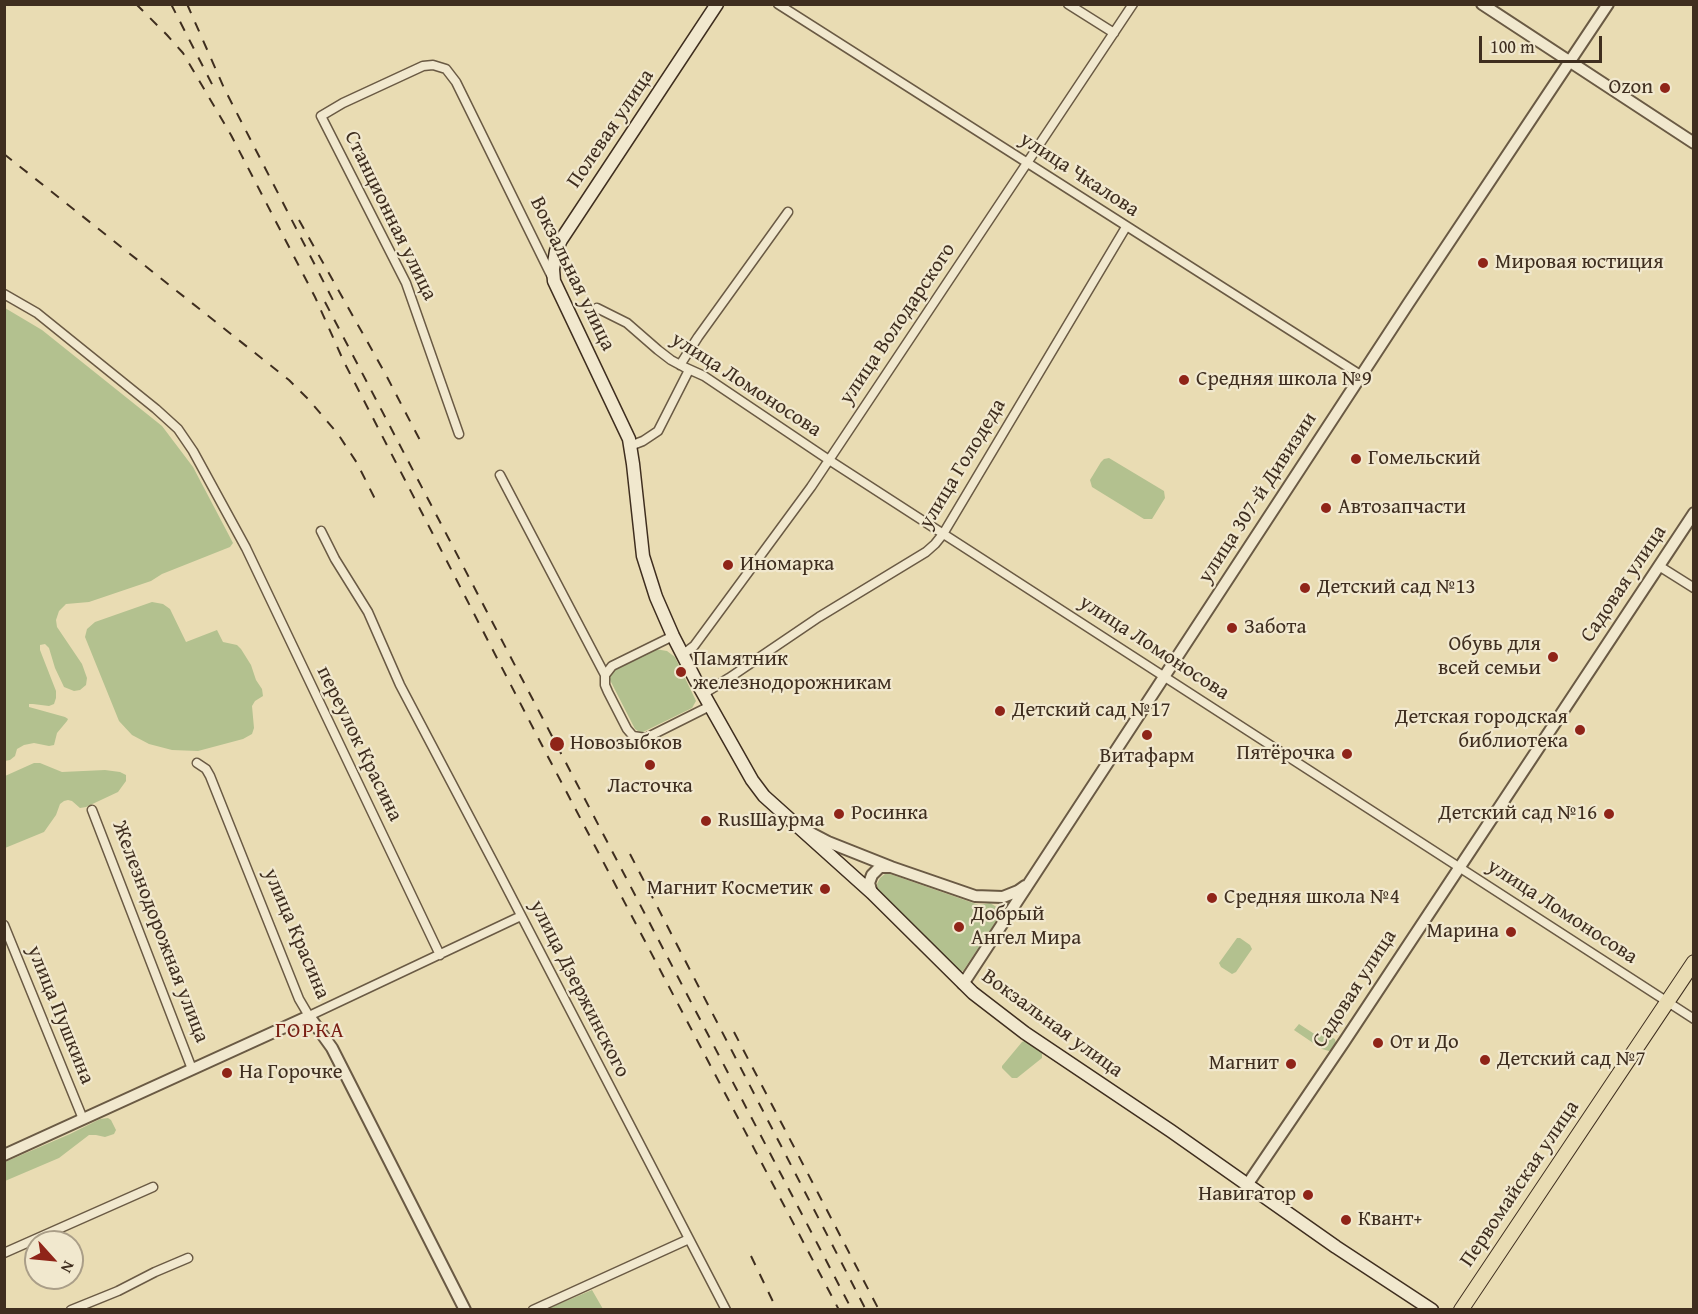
<!DOCTYPE html>
<meta charset="utf-8">
<style>
body{margin:0}
#map{position:relative;width:1698px;height:1314px;overflow:hidden;background:#e9dcb3;font-family:"Gentium Book Plus",serif}
canvas{display:block}
.frame{position:absolute;inset:0;border:6px solid #3f2e1f;pointer-events:none}
.north{position:absolute;left:24px;top:1230px;width:60px;height:60px;box-sizing:border-box;background:#f1e8ce;border:2px solid #aa9e88;border-radius:50%;rotate:117deg;font-size:16px;font-weight:700;line-height:24px;text-align:center;color:#3f2e1f}
.north::after{content:'';display:block;margin:auto;width:21px;height:27px;background:#8f2418;clip-path:polygon(50% 0,100% 100%,50% 72%,0 100%)}
.scale{position:absolute;left:1479px;top:36px;width:123px;height:27px;box-sizing:border-box;border:3px solid #3f2e1f;border-top:0;padding-left:8px;font-size:18px;line-height:21px;white-space:nowrap;color:#3f2e1f;-webkit-text-stroke:4px #f1e8ce;paint-order:stroke}
</style>
<div id="map">
<canvas width="1698" height="1314"></canvas>
<div class="frame"></div>
<div class="north">N</div>
<div class="scale">100 m</div>
</div>
<script>
const g = document.querySelector('canvas').getContext('2d');
g.lineJoin = 'round';
function fillPath(path, color) {
  g.fillStyle = color;
  g.fill(path, 'evenodd');
}
function shape(rows) {
  const path = new Path2D();
  for (const r of rows) {
    path.moveTo(r[0], r[1]);
    for (let i = 2; i < r.length; i += 2) path.lineTo(r[i], r[i + 1]);
  }
  return path;
}
function stroke(path, color, width, dash) {
  g.strokeStyle = color;
  g.lineWidth = width;
  g.lineCap = dash ? 'butt' : 'round';
  g.setLineDash(dash || []);
  g.stroke(path);
}
function drawText(font, color, halo, rows, align = 'center') {
  g.font = font + ' "Gentium Book Plus",serif';
  g.lineWidth = 4.5;
  g.setLineDash([]);
  g.textBaseline = 'middle';
  g.strokeStyle = halo;
  g.fillStyle = color;
  for (const [text, x, y, turn = 0] of rows) {
    g.save();
    g.translate(x, y);
    g.rotate((+turn || 0) * Math.PI / 180);
    g.textAlign = isNaN(turn) ? turn : align;
    if (halo) g.strokeText(text, 0, 0);
    g.fillText(text, 0, 0);
    g.restore();
  }
}
fillPath(shape([
 [5,308,42,330,162,426,193,467,233,543,230,547,162,574,151,581,89,602,66,604,59,611,56,620,57,627,82,664,87,678,86,685,80,690,74,691,64,687,55,668,49,648,45,644,40,645,40,650,56,691,56,698,54,704,49,706,33,704,29,704,29,707,65,717,68,719,67,721,57,733,54,745,49,746,34,743,24,745,17,749,15,756,10,760,5,761],
 [1109,458,1164,491,1165,498,1152,519,1144,519,1092,487,1090,480,1101,462,1104,459],
 [152,602,163,604,170,609,186,642,217,630,223,642,237,645,241,649,251,665,256,680,262,689,263,696,255,701,252,706,254,728,252,734,243,739,198,751,172,750,149,744,132,735,119,721,85,637,87,629,95,622],
 [655,649,667,651,675,657,696,701,692,708,641,733,635,729,610,680,610,676,613,670],
 [34,763,40,763,62,772,105,770,120,772,126,775,126,781,118,792,86,807,80,808,72,801,68,800,64,801,60,804,56,815,44,832,5,848,5,776],
 [885,874,890,874,979,905,990,903,1003,911,963,971,958,971,878,889,877,884,880,878],
 [1237,938,1240,938,1250,945,1252,949,1236,972,1232,974,1221,967,1219,963],
 [1299,1024,1316,1035,1321,1033,1326,1034,1335,1039,1336,1044,1332,1050,1329,1051,1322,1049,1294,1030],
 [1026,1040,1042,1051,1042,1058,1017,1078,1012,1078,1002,1068,1002,1066,1022,1042],
 [108,1118,111,1120,116,1130,114,1134,105,1137,96,1135,89,1135,59,1158,5,1181,5,1162,70,1134,100,1119],
 [592,1290,603,1309,547,1309]
]), '#b3c18f');
const minor = shape([
 [778,4,1362,376],
 [1068,4,1114,33],
 [4,294,37,313,156,409,178,429,193,451,246,548,440,955],
 [597,308,627,323,658,350,671,360,684,367,704,376,829,460,1694,1019],
 [680,365,698,337,788,212],
 [459,434,406,283,321,116,343,103,423,66,433,65,446,69,456,82,551,275],
 [630,446,643,441,658,431,689,370],
 [500,475,605,675],
 [321,531,335,559,368,612,400,685,498,871,726,1310],
 [1659,566,1694,588],
 [673,636,612,666,605,675,605,685,608,692,627,729,633,736,646,738,710,706],
 [682,655,694,646,811,487,1133,4],
 [703,694,729,678,819,617,926,552,935,544,943,534,1126,227],
 [197,763,206,769,210,776,299,999,309,1016,521,916],
 [92,810,192,1069],
 [4,925,83,1119],
 [4,1253,153,1187],
 [71,1310,118,1291,155,1272,188,1258],
 [533,1310,689,1239]
]);
const tertiary = shape([
 [1482,4,1694,143],
 [807,831,828,842,891,867,975,896,1003,897,1018,891,1025,886],
 [872,893,869,883,872,875,880,867,891,867],
 [963,984,1408,304,1608,4],
 [4,1155,309,1016,332,1048,465,1310],
 [1247,1185,1344,1042,1694,513]
]);
const secondary = shape([
 [717,4,561,240,556,251,553,269,554,281,629,439,633,464,643,556,656,597,673,636,695,679,752,780,764,796,872,893,973,993,1025,1033,1171,1131,1336,1247,1432,1310]
]);
const primary = shape([
 [1461,1310,1694,962]
]);
stroke(minor, '#6a5a44', 11);
stroke(tertiary, '#6a5a44', 14);
stroke(secondary, '#3f2e1f', 15);
stroke(primary, '#3f2e1f', 16);
stroke(minor, '#f1e8ce', 8);
stroke(tertiary, '#f1e8ce', 10);
stroke(secondary, '#f1e8ce', 12);
stroke(primary, '#e9dcb3', 14);
stroke(shape([
 [136,4,167,35,183,53,231,135,315,297,344,362,546,753,839,1310],
 [171,4,216,92],
 [187,4,224,88,337,308],
 [4,154,289,380,309,400,338,434,357,463,375,499],
 [299,220,386,375,423,446],
 [325,302,852,1310],
 [630,854,866,1310],
 [734,1032,879,1310],
 [751,1256,777,1310]
]), '#3f2e1f', 2, [10, 10]);
for (const [x, y, r, color] of [
 [1665,88,6,"#8f2418"],
 [1483,263,6,"#8f2418"],
 [1184,380,6,"#8f2418"],
 [1356,459,6,"#8f2418"],
 [1326,508,6,"#8f2418"],
 [728,565,6,"#8f2418"],
 [1305,588,6,"#8f2418"],
 [1232,628,6,"#8f2418"],
 [1553,657,6,"#8f2418"],
 [681,672,6,"#8f2418"],
 [1000,711,6,"#8f2418"],
 [1580,730,6,"#8f2418"],
 [1147,735,6,"#8f2418"],
 [557,744,8,"#8f2418"],
 [1347,754,6,"#8f2418"],
 [650,765,6,"#8f2418"],
 [839,814,6,"#8f2418"],
 [1609,814,6,"#8f2418"],
 [706,821,6,"#8f2418"],
 [825,889,6,"#8f2418"],
 [1212,898,6,"#8f2418"],
 [959,927,6,"#8f2418"],
 [1511,932,6,"#8f2418"],
 [1378,1043,6,"#8f2418"],
 [1485,1060,6,"#8f2418"],
 [1291,1064,6,"#8f2418"],
 [227,1073,6,"#8f2418"],
 [1308,1195,6,"#8f2418"],
 [1346,1220,6,"#8f2418"]
]) {
  const dot = new Path2D();
  dot.arc(x, y, r, 0, 2 * Math.PI);
  g.fillStyle = color;
  g.fill(dot);
  stroke(dot, '#f1e8ce', 2);
}
drawText('21px', '#3f2e1f', '#f1e8ce', [
 ["Ozon",1653,88,"right"],
 ["Мировая юстиция",1495,263],
 ["Средняя школа №9",1196,380],
 ["Гомельский",1368,459],
 ["Автозапчасти",1338,508],
 ["Иномарка",740,565],
 ["Детский сад №13",1317,588],
 ["Забота",1244,628],
 ["Обувь для",1541,645,"right"],
 ["всей семьи",1541,669,"right"],
 ["Памятник",693,660],
 ["железнодорожникам",693,684],
 ["Детский сад №17",1012,711],
 ["Детская городская",1568,718,"right"],
 ["библиотека",1568,742,"right"],
 ["Новозыбков",570,744],
 ["Пятёрочка",1335,754,"right"],
 ["Витафарм",1147,757,"center"],
 ["Ласточка",650,787,"center"],
 ["Росинка",851,814],
 ["Детский сад №16",1597,814,"right"],
 ["RusШаурма",718,821],
 ["Магнит Косметик",813,889,"right"],
 ["Средняя школа №4",1224,898],
 ["Добрый",971,915],
 ["Ангел Мира",971,939],
 ["Марина",1499,932,"right"],
 ["От и До",1390,1043],
 ["Детский сад №7",1497,1060],
 ["Магнит",1279,1064,"right"],
 ["На Горочке",239,1073],
 ["Навигатор",1296,1195,"right"],
 ["Квант+",1358,1220]
], 'left');
drawText('21px', '#3f2e1f', '#f1e8ce', [
 ["Полевая улица",611,129,-56],
 ["улица Чкалова",1079,175,33],
 ["Станционная улица",390,216,64],
 ["Вокзальная улица",572,274,64],
 ["улица Володарского",898,324,-56],
 ["улица Ломоносова",746,385,33],
 ["улица Голодеда",963,464,-59],
 ["улица 307-й Дивизии",1258,498,-57],
 ["Садовая улица",1624,584,-56],
 ["улица Ломоносова",1154,648,33],
 ["переулок Красина",359,744,64],
 ["улица Ломоносова",1562,912,33],
 ["Железнодорожная улица",160,932,69],
 ["улица Красина",296,934,67],
 ["улица Дзержинского",579,989,63],
 ["Садовая улица",1355,989,-57],
 ["улица Пушкина",60,1015,68],
 ["Вокзальная улица",1052,1024,36],
 ["Первомайская улица",1520,1184,-56]
]);
g.letterSpacing = '1.5px';
drawText('22px', '#7a1f14', '#f1e8ce', [
 ["ГОРКА",310,1031]
]);
g.letterSpacing = '0px';
</script>
